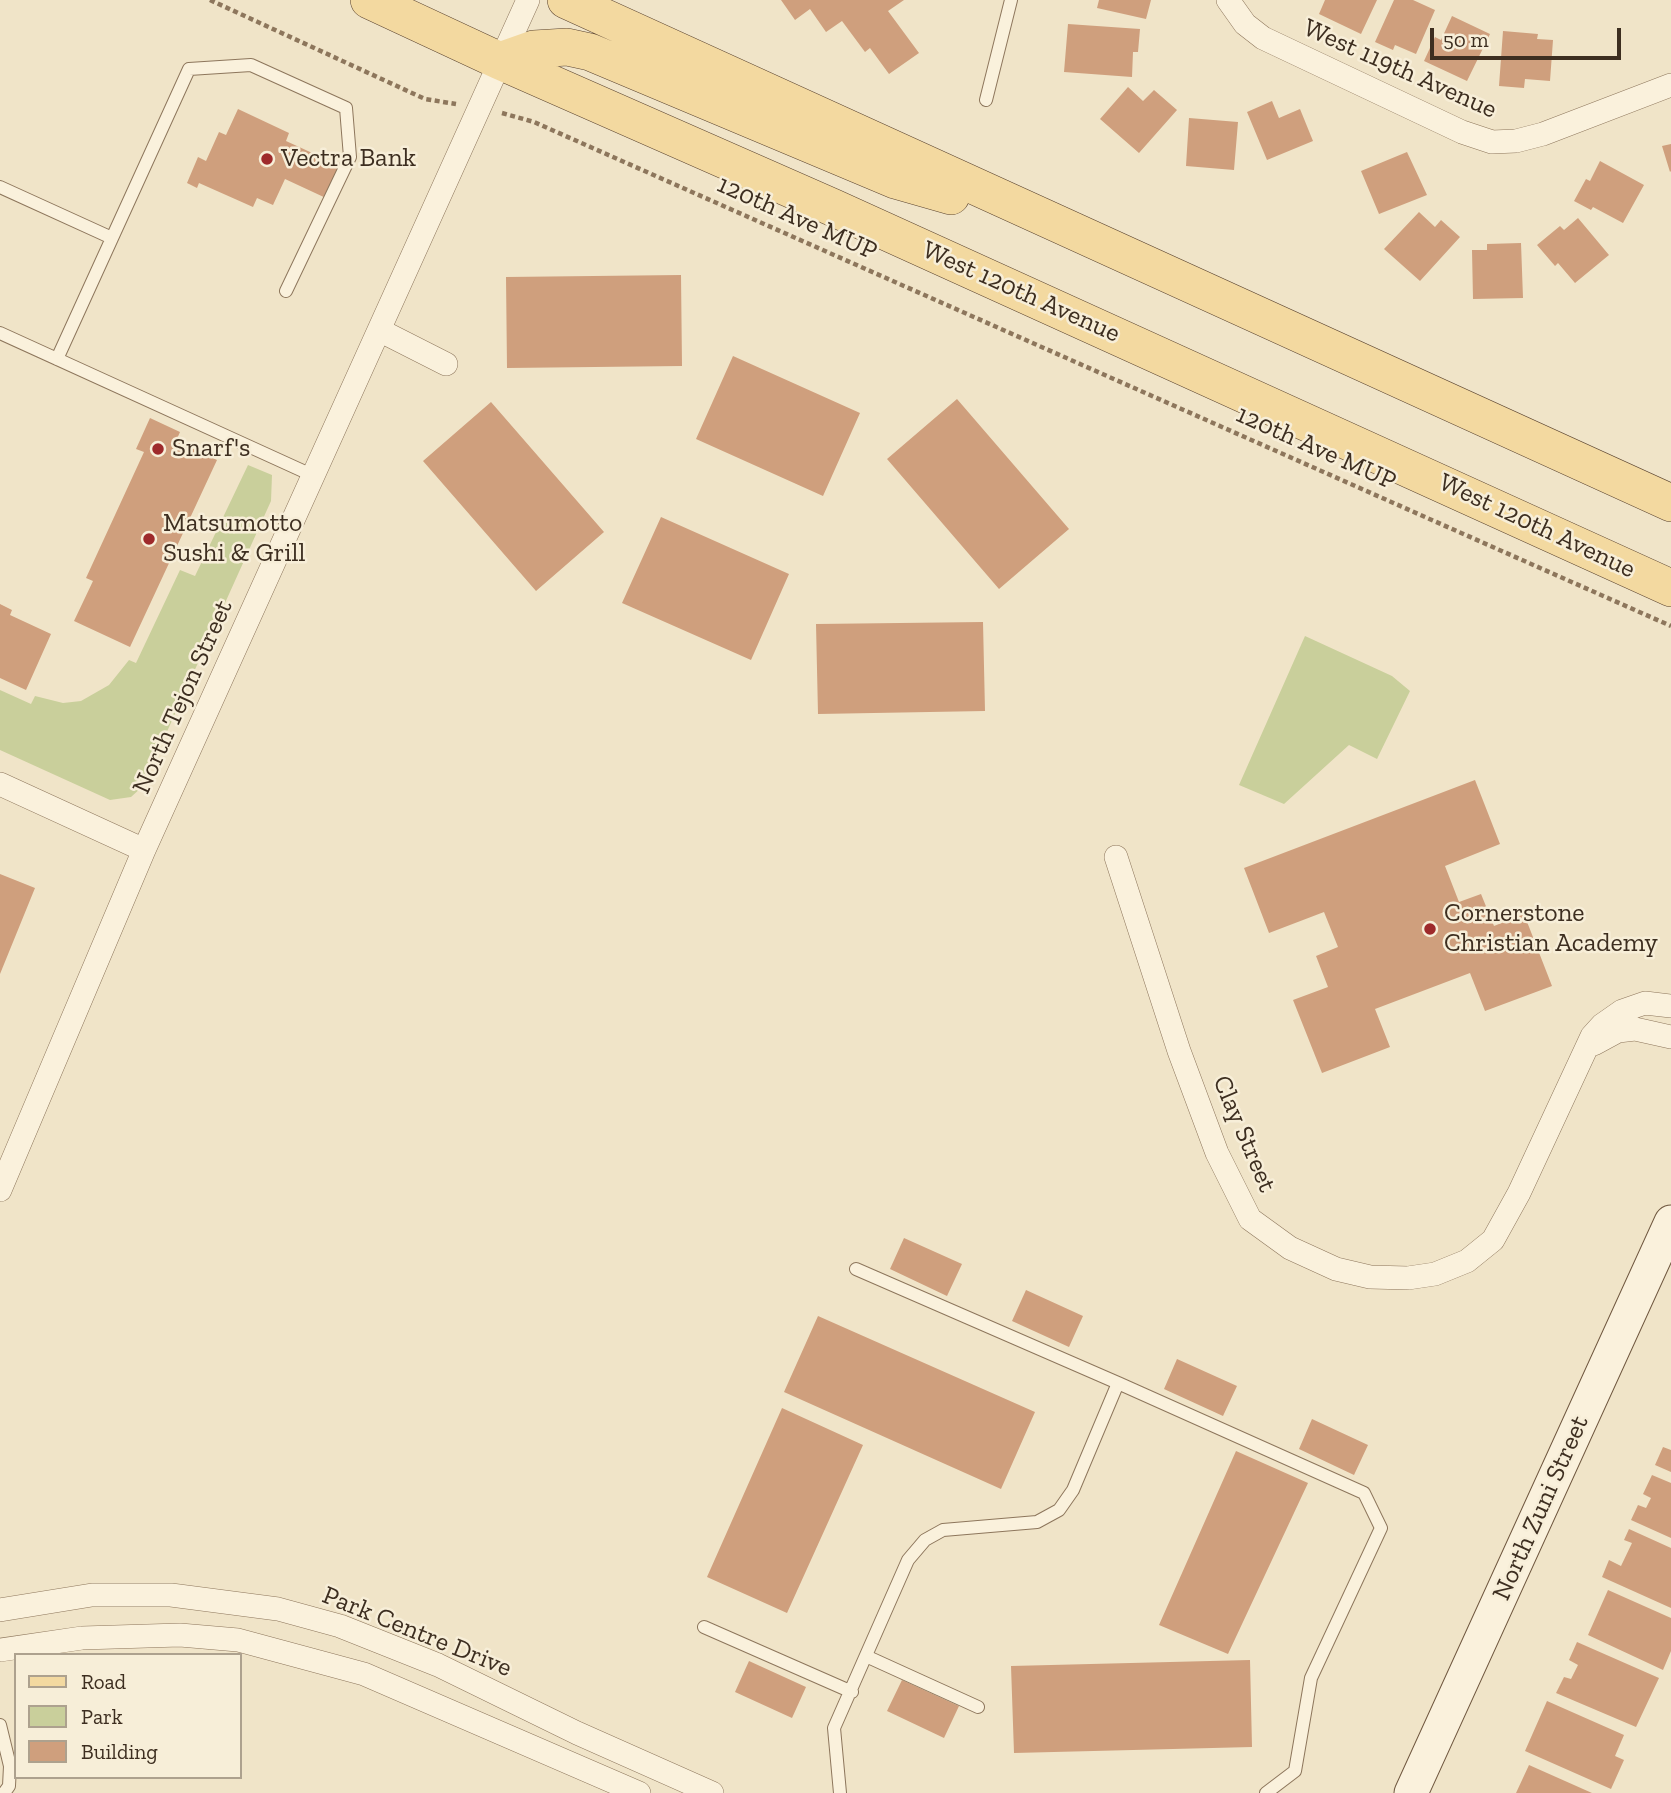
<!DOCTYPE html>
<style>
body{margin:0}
#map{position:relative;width:1671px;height:1793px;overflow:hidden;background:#f0e4c8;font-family:"Zilla Slab",serif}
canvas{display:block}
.legend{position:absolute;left:14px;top:1653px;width:228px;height:126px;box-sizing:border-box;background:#f7eed8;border:2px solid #ada18e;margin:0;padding:9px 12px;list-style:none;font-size:21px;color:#3d2e20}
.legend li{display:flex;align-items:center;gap:14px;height:35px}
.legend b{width:35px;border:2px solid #ada18e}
.scale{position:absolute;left:1430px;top:28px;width:191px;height:32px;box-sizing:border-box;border:4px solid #3d2e20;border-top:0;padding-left:9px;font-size:21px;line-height:24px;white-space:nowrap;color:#3d2e20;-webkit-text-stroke:5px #f7eed8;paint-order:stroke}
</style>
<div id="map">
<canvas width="1671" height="1793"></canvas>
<ul class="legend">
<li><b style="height:9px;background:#f3d9a0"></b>Road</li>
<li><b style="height:19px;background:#c9cf9b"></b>Park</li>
<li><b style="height:19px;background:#cf9f7d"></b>Building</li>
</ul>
<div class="scale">50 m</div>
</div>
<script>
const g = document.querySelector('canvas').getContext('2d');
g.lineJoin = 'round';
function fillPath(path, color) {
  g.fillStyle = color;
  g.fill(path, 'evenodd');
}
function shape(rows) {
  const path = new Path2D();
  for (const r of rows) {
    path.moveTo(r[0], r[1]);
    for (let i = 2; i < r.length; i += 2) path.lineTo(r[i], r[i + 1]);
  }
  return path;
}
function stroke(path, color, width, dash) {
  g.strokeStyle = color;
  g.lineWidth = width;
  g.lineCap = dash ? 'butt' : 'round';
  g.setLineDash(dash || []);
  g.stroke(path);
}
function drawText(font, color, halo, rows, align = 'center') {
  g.font = font + ' "Zilla Slab",serif';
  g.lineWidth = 5;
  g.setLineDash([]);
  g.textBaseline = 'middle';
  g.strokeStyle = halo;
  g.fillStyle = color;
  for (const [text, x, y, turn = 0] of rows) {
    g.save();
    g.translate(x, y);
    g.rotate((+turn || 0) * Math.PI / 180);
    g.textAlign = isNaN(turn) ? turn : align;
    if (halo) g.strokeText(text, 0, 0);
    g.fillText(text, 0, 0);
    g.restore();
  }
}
fillPath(shape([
 [248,465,272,475,271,501,142,787,131,797,110,800,0,750,0,690,31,704,35,696,63,703,81,701,109,685,129,660,136,663,180,570,195,576],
 [1305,636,1392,676,1410,691,1377,759,1349,745,1284,804,1239,785]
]), '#c9cf9b');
fillPath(shape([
 [781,0,904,0,888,11,919,53,889,74,870,48,865,52,842,21,826,32,810,9,795,20],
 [1099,0,1151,0,1146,19,1097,8],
 [1325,0,1377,0,1361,34,1319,14],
 [1394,0,1413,0,1435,10,1416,54,1395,45,1393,50,1375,42],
 [1452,16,1490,34,1467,81,1424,61,1435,37,1441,40],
 [1068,24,1140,29,1138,52,1133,52,1132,77,1064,72],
 [1503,31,1538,34,1537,39,1553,40,1550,81,1525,79,1524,88,1499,86],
 [1128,87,1143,101,1154,90,1177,110,1139,153,1100,119],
 [1272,101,1279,118,1300,109,1313,141,1267,160,1247,112],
 [238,109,289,133,286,141,343,167,328,199,285,179,273,205,257,198,253,207,199,183,197,188,187,183,198,157,206,161,219,132,226,135],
 [1189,118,1238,122,1234,170,1186,166],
 [1671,144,1671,171,1670,172,1662,146],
 [1407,152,1427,195,1379,214,1361,171],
 [1600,161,1644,185,1623,223,1593,207,1591,210,1574,201,1586,179,1590,181],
 [1419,212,1435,227,1441,220,1460,237,1420,281,1384,249],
 [1578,218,1609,255,1575,283,1558,263,1555,266,1537,245,1560,226,1564,230],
 [1521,243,1523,298,1473,299,1472,250,1487,250,1487,244],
 [681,275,682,366,507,368,506,277],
 [733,356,860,413,823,496,696,439],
 [957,399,1069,529,999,589,887,459],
 [491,402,604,532,536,591,423,461],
 [150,418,180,432,176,441,217,460,130,647,74,621,93,581,86,578,144,452,136,449],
 [661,517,789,574,751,660,622,603],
 [0,604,12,610,10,615,51,634,26,690,0,678],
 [983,622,985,711,818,714,816,624],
 [1475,780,1500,844,1445,866,1459,902,1481,894,1494,926,1524,914,1552,986,1485,1011,1470,973,1375,1009,1390,1047,1322,1073,1293,1000,1328,987,1316,956,1338,947,1324,912,1269,933,1244,868],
 [0,874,35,888,0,974],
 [904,1238,962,1264,947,1296,890,1269],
 [1026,1290,1083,1316,1069,1347,1012,1321],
 [818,1316,1035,1412,1001,1489,784,1392],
 [1177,1359,1237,1386,1223,1416,1164,1389],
 [782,1408,863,1445,787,1613,707,1577],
 [1312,1419,1368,1445,1354,1475,1299,1449],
 [1663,1447,1671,1450,1671,1472,1655,1465],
 [1236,1451,1308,1483,1228,1654,1159,1625],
 [1652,1475,1671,1483,1671,1538,1631,1520,1638,1505,1646,1508,1651,1498,1643,1494],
 [1629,1529,1671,1548,1671,1608,1602,1577,1609,1560,1621,1566,1632,1543,1624,1540],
 [1608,1590,1671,1618,1671,1651,1663,1670,1588,1635],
 [1577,1642,1659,1678,1636,1727,1556,1693,1564,1677,1571,1679,1578,1665,1569,1660],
 [1250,1660,1252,1747,1014,1753,1011,1666],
 [749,1661,806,1687,792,1718,735,1692],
 [902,1680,959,1706,944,1738,887,1711],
 [1547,1701,1624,1735,1615,1756,1624,1760,1611,1789,1525,1751],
 [1529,1765,1592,1793,1516,1793]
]), '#cf9f7d');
const lane = shape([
 [986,100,1011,0],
 [0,187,112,238],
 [0,333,314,476],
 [57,359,189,69,251,65,346,108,350,157,286,291],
 [1118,1383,1364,1493,1381,1528,1311,1678,1295,1771,1266,1793],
 [704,1627,852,1692],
 [868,1657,978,1707],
 [0,1725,10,1766,9,1786,4,1793],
 [840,1793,834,1728,908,1560,925,1540,943,1530,1037,1522,1059,1510,1073,1490,1118,1383,856,1269]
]);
const street = shape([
 [1228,0,1245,24,1263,38,1462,132,1492,142,1516,141,1543,134,1671,85],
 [379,330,446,364],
 [0,784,144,850],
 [1116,857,1179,1051,1217,1153,1250,1219,1290,1248,1336,1269,1370,1277,1408,1278,1435,1274,1467,1261,1493,1240,1519,1193,1592,1036,1602,1025,1622,1011,1645,1003,1671,1006],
 [1594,1044,1618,1031,1635,1029,1671,1037],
 [0,1190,144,850,528,0],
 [0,1610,92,1595,171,1595,278,1609,340,1626,438,1665,577,1733,712,1793],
 [0,1650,82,1638,180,1635,238,1640,364,1674,639,1793]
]);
const secondary = shape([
 [1411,1793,1671,1222]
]);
const primary = shape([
 [369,0,500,61,834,208,1671,588],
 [566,0,1671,503],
 [500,61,534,49,567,47,590,52,895,180,951,196]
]);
stroke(lane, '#8d765c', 14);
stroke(street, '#8d765c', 24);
stroke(secondary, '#6f573f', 35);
stroke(primary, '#5b4430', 38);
stroke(shape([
 [210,0,425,99,456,104],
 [502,113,534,122,1671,626]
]), '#8d765c', 4.5, [5, 3.5]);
stroke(lane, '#faf1dc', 12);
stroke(street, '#faf1dc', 23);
stroke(secondary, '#faf1dc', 33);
stroke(primary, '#f3d9a0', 37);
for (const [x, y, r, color] of [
 [267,159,7,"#9e2a2b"],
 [158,449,7,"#9e2a2b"],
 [149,539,7,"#9e2a2b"],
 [1430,929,7,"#9e2a2b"]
]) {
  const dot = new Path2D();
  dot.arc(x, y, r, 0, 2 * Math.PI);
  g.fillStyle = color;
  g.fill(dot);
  stroke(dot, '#f7eed8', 2.5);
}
drawText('26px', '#3d2e20', '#f7eed8', [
 ["West 119th Avenue",1400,69,24],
 ["120th Ave MUP",797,218,24],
 ["West 120th Avenue",1021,292,24],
 ["120th Ave MUP",1316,448,24],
 ["West 120th Avenue",1537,526,25],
 ["North Tejon Street",183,697,-66],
 ["Clay Street",1244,1134,67],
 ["North Zuni Street",1541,1508,-66],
 ["Park Centre Drive",417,1632,22]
]);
drawText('26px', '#3d2e20', '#f7eed8', [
 ["Vectra Bank",281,159],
 ["Snarf's",172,449],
 ["Matsumotto",163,524],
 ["Sushi & Grill",163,554],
 ["Cornerstone",1444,914],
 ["Christian Academy",1444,944]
], 'left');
</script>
